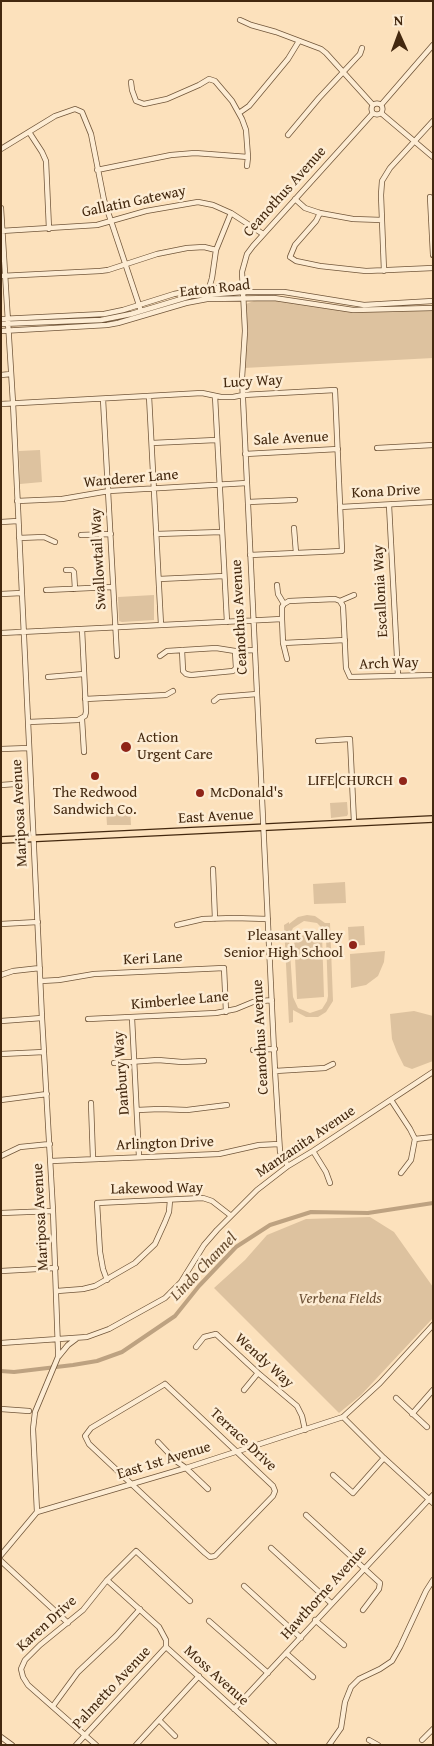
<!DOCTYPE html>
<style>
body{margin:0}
#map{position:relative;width:434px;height:1746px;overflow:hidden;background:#fce1bc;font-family:"Gentium Book Plus",serif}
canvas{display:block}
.frame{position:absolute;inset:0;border:2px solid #43280f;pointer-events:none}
.north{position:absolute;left:374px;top:10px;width:50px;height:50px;-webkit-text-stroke:4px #fdecd3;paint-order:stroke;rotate:358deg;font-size:14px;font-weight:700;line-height:20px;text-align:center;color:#43280f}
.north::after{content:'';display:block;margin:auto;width:18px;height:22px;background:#43280f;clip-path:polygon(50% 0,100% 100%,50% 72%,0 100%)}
</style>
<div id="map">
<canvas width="434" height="1746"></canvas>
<div class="frame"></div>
<div class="north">N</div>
</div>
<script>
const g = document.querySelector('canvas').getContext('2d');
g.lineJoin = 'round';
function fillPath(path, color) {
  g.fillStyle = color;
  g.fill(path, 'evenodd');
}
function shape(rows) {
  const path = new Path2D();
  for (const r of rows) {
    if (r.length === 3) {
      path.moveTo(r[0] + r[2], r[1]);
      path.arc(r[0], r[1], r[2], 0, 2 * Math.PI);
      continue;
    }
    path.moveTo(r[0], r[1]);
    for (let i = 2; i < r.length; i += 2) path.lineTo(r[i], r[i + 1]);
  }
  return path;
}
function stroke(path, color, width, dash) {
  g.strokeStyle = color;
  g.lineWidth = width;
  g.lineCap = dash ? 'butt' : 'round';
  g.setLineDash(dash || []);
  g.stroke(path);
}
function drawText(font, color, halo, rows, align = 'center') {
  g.font = font + ' "Gentium Book Plus",serif';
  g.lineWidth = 5;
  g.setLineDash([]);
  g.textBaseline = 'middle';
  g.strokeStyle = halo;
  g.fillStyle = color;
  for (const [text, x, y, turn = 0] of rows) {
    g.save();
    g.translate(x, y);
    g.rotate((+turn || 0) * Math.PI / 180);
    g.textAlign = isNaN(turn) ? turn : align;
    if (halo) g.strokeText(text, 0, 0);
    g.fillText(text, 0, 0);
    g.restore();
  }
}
fillPath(shape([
 [259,299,295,302,352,312,433,310,433,358,244,368,246,304],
 [40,450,42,482,20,484,19,451],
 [154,595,154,620,122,622,119,621,118,597],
 [347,802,348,814,347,816,331,818,330,803],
 [130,807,131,825,107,825,106,809],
 [345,882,346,903,314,904,313,884],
 [307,915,315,916,325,923,330,923,333,1001,326,1012,318,1017,306,1017,293,1010,293,1022,289,1023,284,925,289,922,289,924,298,917],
 [304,921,317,923,323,929,326,937,328,996,327,1001,322,1009,310,1013,298,1008,293,997,289,937,293,928],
 [364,926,365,945,349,946,348,927],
 [322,934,324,997,297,999,294,936],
 [385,951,384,962,378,976,366,985,351,988,350,954],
 [414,1011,433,1016,433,1061,412,1069,404,1066,397,1052,392,1039,390,1014],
 [370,1217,394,1232,433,1287,433,1318,361,1395,339,1413,214,1288,245,1260,267,1235,306,1219]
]), '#ddc29f');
stroke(shape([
 [1,1371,14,1372,73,1365,97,1361,122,1352,175,1316,199,1286,236,1247,270,1225,311,1212,368,1213,433,1203]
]), '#bda281', 4);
const minor = shape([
 [240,20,251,25,276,32,321,49,326,53,373,105],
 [131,82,132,90,136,101,144,104,167,99,199,85,209,79,215,81,232,101,242,119,246,130,248,157],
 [377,109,5.5],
 [381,105,433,45],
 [239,113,249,106,288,59,299,41],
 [381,113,433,157],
 [29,132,42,152,46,161,49,229],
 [288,135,319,98,360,54,362,48],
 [1,149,55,116,75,109,82,112,91,134,104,200,141,311],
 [97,170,171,155,195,153,248,157,247,166],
 [430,197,433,255],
 [295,199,305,208,320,213,353,219,382,220],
 [1,208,13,403,42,1018,53,1211,58,1350,58,1357,35,1412,33,1429,37,1512],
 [320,213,316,221,295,245,290,257,296,261,320,266,366,271,433,268],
 [1,231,97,225,146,211,198,202,213,205,231,213,263,234],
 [384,271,381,195,382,181,390,168,433,121],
 [1,276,100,271,108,270,157,254,187,248,204,247,216,250],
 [209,288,212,278,216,250,231,213],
 [1,319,104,314,123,310,174,294,200,289,220,288,227,293],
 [1,324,101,320,131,314,191,296,243,292,284,292,364,305,433,301],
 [1,331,107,325,118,323,186,303,207,299,274,298,353,310,433,308],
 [1,375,11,374],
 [149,396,161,625],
 [215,396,227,622],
 [103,399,117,656],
 [1,404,202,393,221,397,233,397,243,395,335,390,342,551,250,555],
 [152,443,216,440],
 [377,448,433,445],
 [245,454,338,449],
 [17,501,62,499,109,491,247,483],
 [248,502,295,500],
 [389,505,398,676],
 [340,507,433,502],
 [1,522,18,521],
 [294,528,296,553],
 [156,534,222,532],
 [81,535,111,534],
 [19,538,44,537,55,542],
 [66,570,72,570,74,572,75,589],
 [159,579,224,576],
 [277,585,278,594,284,604],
 [46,590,113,587],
 [1,594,22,593],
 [340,601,354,595],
 [1,633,282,619],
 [283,643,345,640],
 [182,650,183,671,186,674,191,675,233,671,236,668,235,651],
 [160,656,167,651,216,648,235,651,255,650],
 [287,659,283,643,282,619,282,607,284,604,289,601,335,599,340,601,343,606,346,668,350,677,433,675],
 [48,677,84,674],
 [85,699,166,695,173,691],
 [214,701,219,697,257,694],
 [82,719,84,752],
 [28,722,78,720,85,716,86,712,82,629],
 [318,741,350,739,354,822],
 [1,749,29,748],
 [1,785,15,784],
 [213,869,215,919],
 [1,924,38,922],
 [177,925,203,919,234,918,268,919],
 [1,975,13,971,40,968],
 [41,981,59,980,94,974,224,968,226,1012],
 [132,1018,139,1157],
 [88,1019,216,1013,236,1009,253,1002,272,1000],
 [1,1021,42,1018],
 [253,1050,275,1049],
 [1,1054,44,1052],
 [114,1063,158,1060,182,1062,204,1061],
 [275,1071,325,1068,333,1064],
 [1,1100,47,1094],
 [391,1100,410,1129,415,1139,411,1160,401,1173],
 [91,1103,93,1159],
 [137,1110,160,1109,187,1110,227,1105],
 [415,1139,433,1137],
 [313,1151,326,1172,330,1183],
 [1,1156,20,1147,50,1144],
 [51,1161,219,1154,259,1145,279,1144],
 [288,1166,280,1152,275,1071,242,378,245,331,242,272,247,254,253,246,373,113],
 [1,1213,53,1211],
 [1,1271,56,1268],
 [107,1280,103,1269,100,1252,97,1203,203,1198,212,1201,230,1215],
 [57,1291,83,1289,95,1286,135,1263,155,1244,165,1222,169,1212,170,1200],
 [1,1343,87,1337,109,1329,165,1298,181,1282,204,1245,217,1230,257,1190,288,1166,313,1151,433,1072],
 [196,1347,204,1337,216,1334,258,1373,297,1406,302,1416,305,1430],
 [59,1356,68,1345,76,1339],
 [165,1384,273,1486,275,1491,273,1496,215,1556,210,1557,205,1553,89,1444,85,1436,91,1428,165,1384],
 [244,1390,258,1373],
 [396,1398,427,1427],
 [1,1409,29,1411],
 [412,1414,433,1390],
 [343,1417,384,1458,433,1503],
 [158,1442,176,1461,186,1468,208,1489],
 [333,1475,353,1493,384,1458],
 [306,1515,380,1583,379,1589,363,1610],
 [271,1548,331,1603],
 [1,1555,37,1512,186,1468,343,1417,380,1383,433,1325],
 [1,1561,68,1623],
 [107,1580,159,1627,166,1640,166,1647,274,1745],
 [244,1586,301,1638],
 [315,1620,344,1645],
 [209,1621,268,1673],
 [286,1653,313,1677],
 [53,1706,78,1672,116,1636,140,1609],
 [234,1709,433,1495],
 [159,1720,175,1736],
 [1,1737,12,1745],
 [369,1740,378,1745],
 [422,1740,433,1729],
 [76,1745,166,1647],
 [96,1745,28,1685,23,1677,21,1669,25,1660,40,1645,83,1610,107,1580,136,1551,190,1601],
 [136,1745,199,1676],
 [329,1745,341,1728,345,1702,351,1687,359,1679,380,1669,392,1661,400,1647,426,1591,433,1580]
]);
const major = shape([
 [1,840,433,819]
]);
stroke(minor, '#71563a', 6);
stroke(major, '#43280f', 8);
stroke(minor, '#fdecd3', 4.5);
stroke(major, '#fce1bc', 5.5);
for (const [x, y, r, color] of [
 [126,747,6,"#8f2418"],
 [95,776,5,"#8f2418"],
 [403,781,5,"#8f2418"],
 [200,793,5,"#8f2418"],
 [353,945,5,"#8f2418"]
]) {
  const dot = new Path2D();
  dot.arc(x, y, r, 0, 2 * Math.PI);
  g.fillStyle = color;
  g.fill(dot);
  stroke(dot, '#fdecd3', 2);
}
drawText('15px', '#43280f', '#fdecd3', [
 ["Ceanothus Avenue",285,192,-48],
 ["Gallatin Gateway",134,202,-12],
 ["Eaton Road",215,289,-6],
 ["Lucy Way",253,382,-3],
 ["Sale Avenue",291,439,-3],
 ["Wanderer Lane",131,479,-5],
 ["Kona Drive",386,492,-3],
 ["Swallowtail Way",99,559,-93],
 ["Escallonia Way",381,591,-93],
 ["Ceanothus Avenue",240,617,-93],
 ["Arch Way",389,664,-2],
 ["Mariposa Avenue",20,813,-93],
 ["East Avenue",216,817,-3],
 ["Keri Lane",153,959,-3],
 ["Kimberlee Lane",180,1001,-5],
 ["Ceanothus Avenue",261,1037,-93],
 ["Danbury Way",122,1073,-94],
 ["Manzanita Avenue",306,1142,-34],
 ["Arlington Drive",165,1144,-2],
 ["Lakewood Way",157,1189,-1],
 ["Mariposa Avenue",41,1217,-93],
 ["Wendy Way",264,1361,42],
 ["Terrace Drive",243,1440,43],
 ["East 1st Avenue",164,1461,-17],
 ["Hawthorne Avenue",324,1593,-48],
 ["Karen Drive",47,1624,-42],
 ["Moss Avenue",216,1676,42],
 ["Palmetto Avenue",112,1688,-47]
]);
drawText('15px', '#43280f', '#fdecd3', [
 ["Action",137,738],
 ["Urgent Care",137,755],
 ["LIFE|CHURCH",393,781,"right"],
 ["The Redwood",95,793,"center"],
 ["Sandwich Co.",95,810,"center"],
 ["McDonald's",210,793],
 ["Pleasant Valley",343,936,"right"],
 ["Senior High School",343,953,"right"]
], 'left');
drawText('italic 15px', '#6a4e33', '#fdecd3', [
 ["Verbena Fields",340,1299]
]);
drawText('italic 16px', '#684d31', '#fdecd3', [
 ["Lindo Channel",204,1267,-46]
]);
</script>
